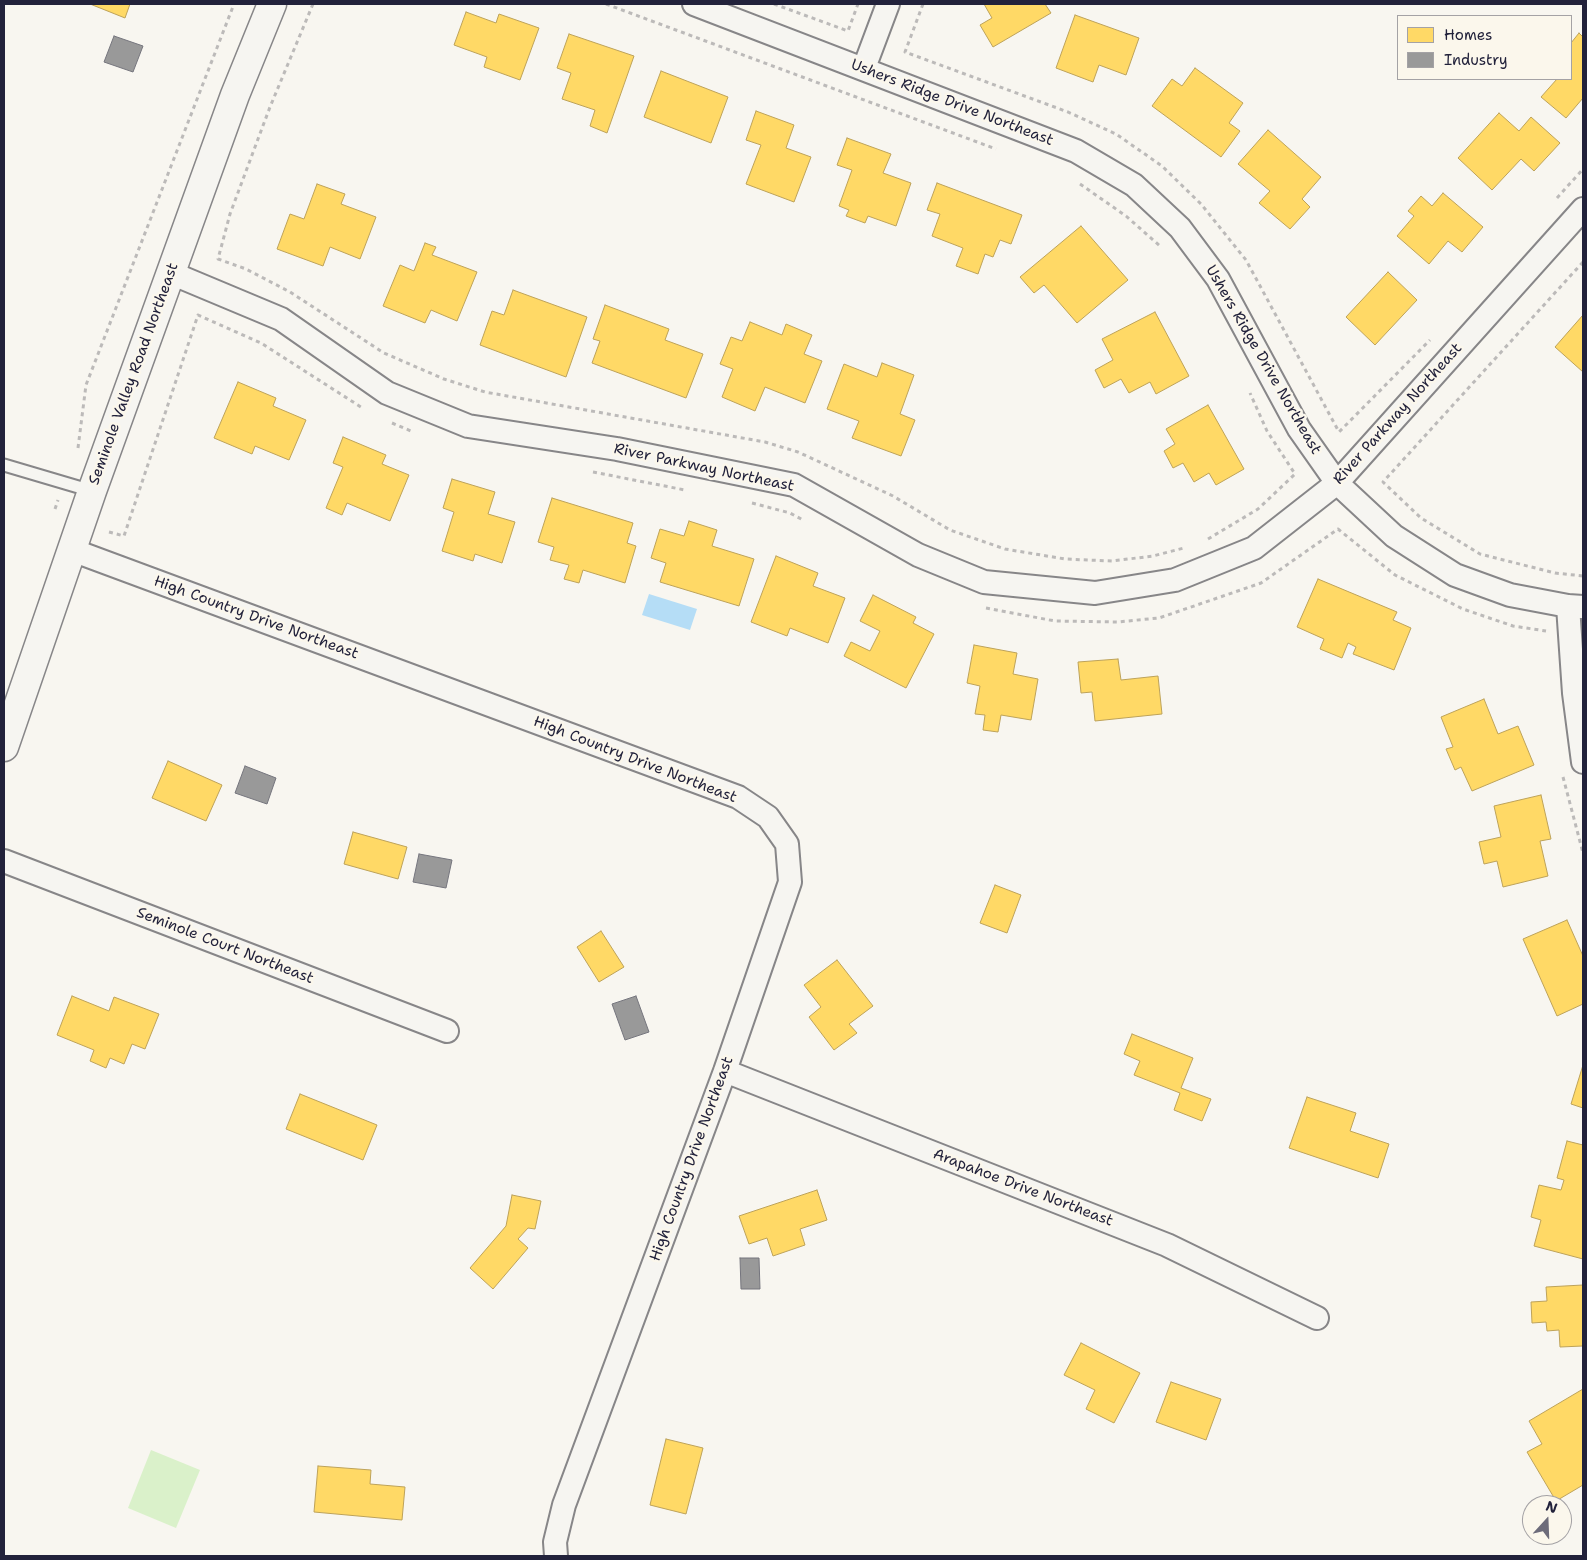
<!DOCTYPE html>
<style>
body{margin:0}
#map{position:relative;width:1587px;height:1560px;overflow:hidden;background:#f8f6f0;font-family:"Shantell Sans",sans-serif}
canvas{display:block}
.frame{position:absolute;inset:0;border:5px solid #22223b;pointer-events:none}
.legend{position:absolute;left:1397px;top:15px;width:175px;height:65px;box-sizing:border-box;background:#fbf7ec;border:1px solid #a4a2a5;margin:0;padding:6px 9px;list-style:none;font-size:15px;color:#22223b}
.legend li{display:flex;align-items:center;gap:10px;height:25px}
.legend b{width:25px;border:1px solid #a4a2a5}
.north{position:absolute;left:1522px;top:1495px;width:50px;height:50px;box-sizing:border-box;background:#fbf7ec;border:1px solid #a4a2a5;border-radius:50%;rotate:20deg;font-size:14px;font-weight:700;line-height:20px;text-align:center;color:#22223b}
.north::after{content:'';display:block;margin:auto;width:18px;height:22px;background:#6d6c7a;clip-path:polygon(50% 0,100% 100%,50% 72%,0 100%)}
</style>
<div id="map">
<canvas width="1587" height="1560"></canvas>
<div class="frame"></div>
<ul class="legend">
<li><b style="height:14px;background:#ffd966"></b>Homes</li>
<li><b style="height:14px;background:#999"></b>Industry</li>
</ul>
<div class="north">N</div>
</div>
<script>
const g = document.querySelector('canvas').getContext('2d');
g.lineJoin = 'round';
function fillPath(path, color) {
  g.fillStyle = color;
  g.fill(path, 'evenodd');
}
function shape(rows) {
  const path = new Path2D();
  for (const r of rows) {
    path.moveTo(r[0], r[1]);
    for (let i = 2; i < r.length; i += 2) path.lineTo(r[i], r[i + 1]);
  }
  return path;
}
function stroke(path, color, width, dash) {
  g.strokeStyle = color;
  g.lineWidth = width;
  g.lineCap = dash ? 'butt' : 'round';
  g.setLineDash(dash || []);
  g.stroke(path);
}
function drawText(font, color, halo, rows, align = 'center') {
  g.font = font + ' "Shantell Sans",sans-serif';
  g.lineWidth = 5;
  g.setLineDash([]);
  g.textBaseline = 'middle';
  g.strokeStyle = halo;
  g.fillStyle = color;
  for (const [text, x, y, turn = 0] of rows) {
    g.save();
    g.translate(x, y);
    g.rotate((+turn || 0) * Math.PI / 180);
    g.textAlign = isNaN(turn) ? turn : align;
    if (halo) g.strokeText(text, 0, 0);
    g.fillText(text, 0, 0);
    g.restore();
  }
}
fillPath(shape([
 [151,1450,200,1470,176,1528,128,1508]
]), '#daf1ca');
fillPath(shape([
 [649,594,697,609,690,630,642,615]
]), '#b5ddf6');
const homes = shape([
 [90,4,130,4,125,18,90,4],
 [984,4,1045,4,1051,13,993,47,980,25,992,18,984,4],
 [466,12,496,23,499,14,539,28,520,80,484,67,487,57,454,45,466,12],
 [1075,15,1139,38,1126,75,1099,65,1093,82,1056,68,1075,15],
 [1579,33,1583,37,1583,98,1566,118,1541,97,1557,79,1571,79,1571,43,1579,33],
 [569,34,634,56,607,133,590,126,595,110,562,99,571,73,557,68,569,34],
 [1195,68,1243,103,1229,123,1240,131,1221,157,1152,106,1172,79,1182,86,1195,68],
 [661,71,728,97,711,143,644,117,661,71],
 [756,111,794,125,786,148,811,157,794,202,746,184,761,145,746,140,756,111],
 [1499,113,1519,131,1531,117,1560,143,1534,171,1521,159,1492,190,1458,158,1499,113],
 [1268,130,1321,177,1302,199,1310,207,1290,229,1259,203,1270,191,1238,164,1268,130],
 [847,138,891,154,883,173,911,183,896,226,868,216,865,223,846,216,849,210,839,206,852,170,837,165,847,138],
 [937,183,1022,215,1011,244,1000,240,993,257,985,254,978,274,956,266,963,248,932,236,940,214,927,210,937,183],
 [317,184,345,194,341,204,376,217,360,259,330,247,323,266,277,249,290,214,304,219,317,184],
 [1443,193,1483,227,1462,252,1448,241,1429,264,1397,236,1414,216,1408,211,1421,196,1432,206,1443,193],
 [1081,226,1128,280,1077,323,1044,285,1034,293,1020,277,1081,226],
 [425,243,436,247,432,255,477,272,457,321,431,310,425,323,383,306,400,265,414,271,425,243],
 [1388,272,1417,300,1375,345,1346,317,1388,272],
 [513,290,587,317,566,377,480,345,492,311,504,315,513,290],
 [605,305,669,329,665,340,703,354,686,398,592,363,600,341,593,339,605,305],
 [1155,312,1189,376,1156,394,1150,382,1129,393,1121,379,1104,388,1095,370,1113,360,1102,339,1155,312],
 [1583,315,1583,372,1555,347,1583,315],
 [750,322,782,335,786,324,812,335,804,354,822,361,805,403,765,387,755,411,722,397,733,369,720,364,731,337,742,341,750,322],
 [882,363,914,375,900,414,915,420,901,456,852,438,859,421,827,409,844,364,877,377,882,363],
 [238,382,276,398,273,406,306,420,289,460,255,446,252,454,214,438,238,382],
 [1208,405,1244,469,1216,485,1209,473,1194,482,1183,463,1173,468,1164,451,1175,444,1166,429,1208,405],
 [343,437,386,455,382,464,409,475,390,521,347,503,342,515,326,508,343,467,333,463,343,437],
 [452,479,495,492,488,514,515,522,502,563,475,554,473,561,442,551,454,512,443,508,452,479],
 [552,498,633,523,627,543,636,546,625,583,583,570,579,583,564,579,569,565,550,560,554,547,538,542,552,498],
 [689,521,717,530,712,546,754,559,739,606,660,582,666,563,651,558,660,529,684,536,689,521],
 [776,556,818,573,813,586,845,598,828,643,790,628,787,636,751,622,776,556],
 [1318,579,1397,612,1393,620,1411,628,1394,670,1353,654,1356,647,1348,643,1342,658,1320,649,1324,639,1297,627,1318,579],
 [873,595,916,617,913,623,934,634,906,688,844,656,851,642,870,651,880,631,860,621,873,595],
 [974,645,1017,653,1013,674,1038,679,1031,720,1001,715,998,732,983,730,985,715,975,714,980,686,967,683,974,645],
 [1118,659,1121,680,1158,676,1162,714,1095,721,1092,692,1081,693,1078,662,1118,659],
 [1484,699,1498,734,1518,726,1534,765,1472,791,1461,767,1455,770,1446,749,1453,747,1441,717,1484,699],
 [168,761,222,785,206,821,152,798,168,761],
 [1541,795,1551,839,1540,841,1548,876,1503,887,1497,861,1484,864,1479,842,1501,837,1494,806,1541,795],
 [353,832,407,847,398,879,344,864,353,832],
 [995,885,1021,895,1007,933,980,923,995,885],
 [1567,920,1583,956,1583,1004,1557,1016,1523,939,1567,920],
 [601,931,624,967,599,982,577,947,601,931],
 [837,960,873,1006,849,1024,857,1033,834,1050,809,1017,821,1007,804,985,837,960],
 [72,996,109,1011,114,997,159,1014,145,1049,132,1044,124,1064,110,1058,106,1068,90,1061,94,1050,57,1035,72,996],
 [1132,1034,1193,1058,1181,1088,1211,1099,1202,1121,1174,1110,1180,1093,1134,1075,1140,1061,1124,1054,1132,1034],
 [1583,1065,1583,1108,1571,1104,1583,1065],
 [300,1094,377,1125,363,1160,286,1129,300,1094],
 [1307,1097,1356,1113,1350,1131,1389,1144,1378,1178,1289,1148,1307,1097],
 [1567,1141,1583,1145,1583,1259,1534,1246,1541,1220,1531,1217,1539,1185,1561,1190,1564,1180,1557,1178,1567,1141],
 [817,1190,827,1220,800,1229,805,1245,773,1256,767,1238,749,1244,739,1216,817,1190],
 [512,1195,541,1201,535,1229,528,1228,518,1239,528,1248,493,1289,470,1268,506,1226,512,1195],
 [1583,1285,1583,1346,1560,1347,1559,1330,1547,1331,1546,1322,1532,1323,1531,1302,1547,1301,1546,1287,1583,1285],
 [1081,1343,1140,1373,1114,1423,1086,1409,1095,1390,1064,1375,1081,1343],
 [1171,1382,1221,1399,1206,1440,1156,1422,1171,1382],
 [1583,1389,1583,1485,1556,1501,1527,1452,1542,1444,1529,1421,1583,1389],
 [666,1439,703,1448,686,1514,650,1505,666,1439],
 [318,1466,371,1470,370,1484,405,1487,402,1520,314,1512,318,1466]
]);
fillPath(homes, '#ffd966');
stroke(homes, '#bda259', 1);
const industry = shape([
 [114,36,143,46,133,72,104,62,114,36],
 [245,766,276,778,267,804,235,793,245,766],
 [419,854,452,860,446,888,413,882,419,854],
 [636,996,649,1032,625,1040,612,1004,636,996],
 [740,1258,759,1258,760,1289,741,1289,740,1258]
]);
fillPath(industry, '#999');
stroke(industry, '#75757d', 1);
const lane = shape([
 [4,465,92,491]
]);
const street = shape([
 [694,4,1076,151,1134,185,1180,228,1218,279,1299,429,1337,483,1394,536,1455,575,1510,595,1568,606,1583,607],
 [864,68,888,4],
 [171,273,281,319,387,393,468,426,617,449,794,485,918,555,984,582,1095,593,1175,580,1254,548,1337,483,1583,209],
 [72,550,738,797,768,817,787,844,790,882,725,1071,564,1505,555,1542,556,1556],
 [1568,606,1574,693,1583,762],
 [4,861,447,1031],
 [725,1071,1167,1245,1317,1318]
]);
const secondary = shape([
 [4,747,92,491,235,95,272,4]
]);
stroke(lane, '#878688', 15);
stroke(street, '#878688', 26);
stroke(secondary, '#878688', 31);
stroke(shape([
 [313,4,270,107,230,214,218,259,246,269,290,292,384,353,444,379,485,392,765,442,798,452,893,496,950,530,1005,549,1065,559,1112,561,1153,556,1184,548],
 [606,4,996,149],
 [774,4,848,31,858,4],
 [923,4,905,52,1068,112,1116,134,1162,166,1201,204,1246,260,1339,432,1430,340],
 [1080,184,1126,216,1160,246],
 [1557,198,1583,169],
 [1583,262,1383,482,1421,518,1480,554,1555,573,1583,576],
 [392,423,411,431],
 [78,448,86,385,234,4],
 [593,472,685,490],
 [752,503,790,513,803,520],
 [55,509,58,500],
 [109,532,124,536,198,315,261,343,364,409],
 [1208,539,1258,509,1295,474,1267,431,1250,393],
 [986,608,1055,621,1117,622,1159,618,1261,583,1338,529,1395,575,1463,609,1513,626,1546,631],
 [1563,777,1583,853]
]), '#bcbab9', 3, [4, 4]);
stroke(lane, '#f6f5f1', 11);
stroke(street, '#f6f5f1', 22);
stroke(secondary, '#f6f5f1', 28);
drawText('15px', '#22223b', '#fbf7ec', [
 ["Ushers Ridge Drive Northeast",952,103,21],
 ["Ushers Ridge Drive Northeast",1263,360,60],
 ["Seminole Valley Road Northeast",134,374,-70],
 ["River Parkway Northeast",1398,414,-48],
 ["River Parkway Northeast",704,468,12],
 ["High Country Drive Northeast",256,618,20],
 ["High Country Drive Northeast",635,760,21],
 ["Seminole Court Northeast",225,946,21],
 ["High Country Drive Northeast",692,1159,-70],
 ["Arapahoe Drive Northeast",1023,1188,21]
]);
</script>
